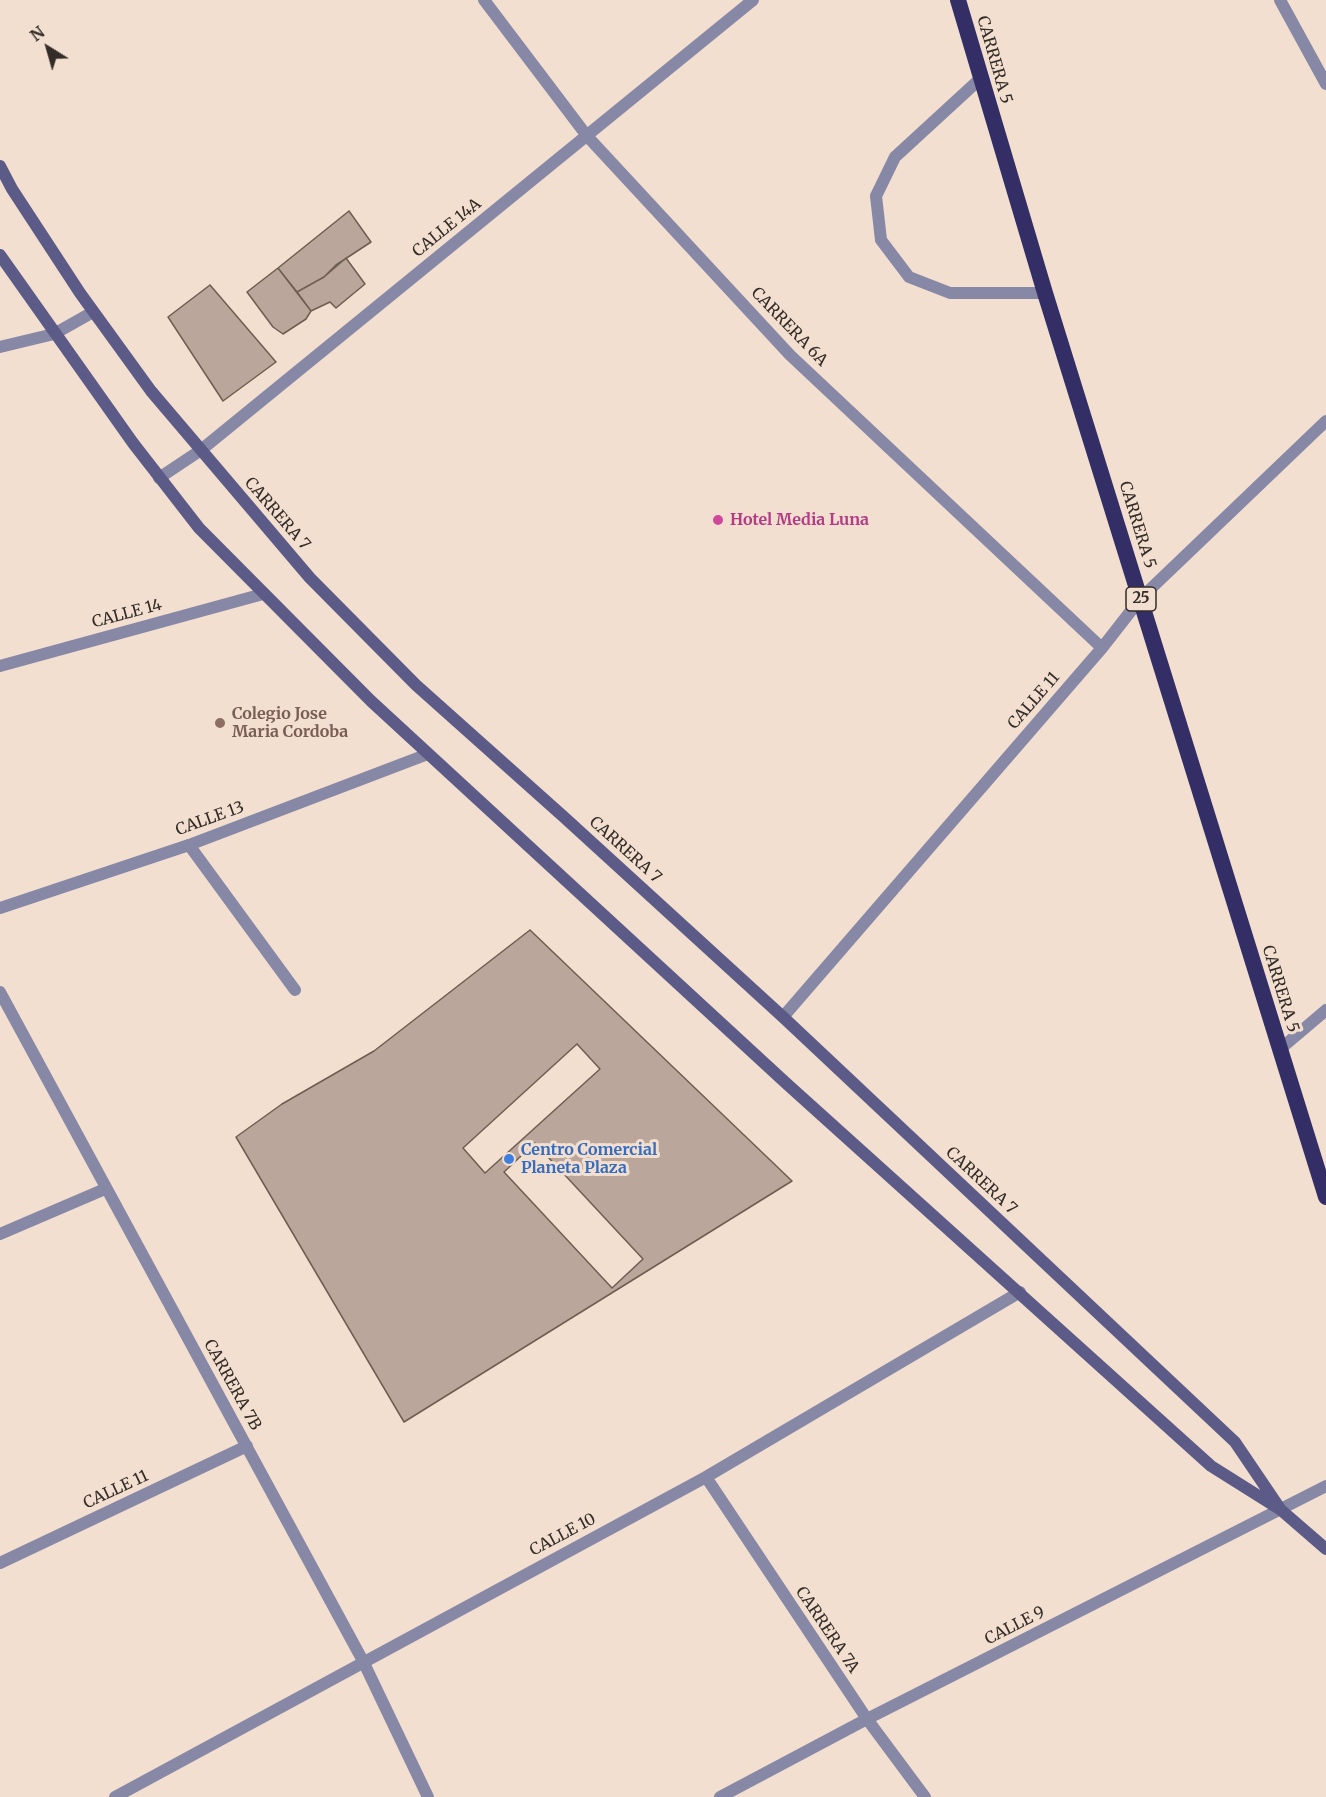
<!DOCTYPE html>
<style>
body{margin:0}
#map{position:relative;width:1326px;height:1797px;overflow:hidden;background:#f2dfd0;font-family:Merriweather,serif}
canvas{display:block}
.north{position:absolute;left:18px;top:18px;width:60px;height:60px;-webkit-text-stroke:4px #f2dfd0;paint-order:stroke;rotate:323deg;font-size:16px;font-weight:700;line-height:24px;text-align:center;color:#332c27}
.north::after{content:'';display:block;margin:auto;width:21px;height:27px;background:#332c27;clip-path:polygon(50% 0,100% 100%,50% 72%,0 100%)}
</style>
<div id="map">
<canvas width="1326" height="1797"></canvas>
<div class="north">N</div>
</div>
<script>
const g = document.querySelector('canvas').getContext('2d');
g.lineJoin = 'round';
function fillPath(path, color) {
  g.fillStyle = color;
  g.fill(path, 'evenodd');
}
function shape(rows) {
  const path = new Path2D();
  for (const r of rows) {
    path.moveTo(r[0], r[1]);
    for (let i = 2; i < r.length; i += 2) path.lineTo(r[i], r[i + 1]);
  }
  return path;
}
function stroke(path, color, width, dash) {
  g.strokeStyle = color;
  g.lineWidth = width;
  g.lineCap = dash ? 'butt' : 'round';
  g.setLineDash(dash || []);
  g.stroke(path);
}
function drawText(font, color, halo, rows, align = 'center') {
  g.font = font + ' Merriweather,serif';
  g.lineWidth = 6;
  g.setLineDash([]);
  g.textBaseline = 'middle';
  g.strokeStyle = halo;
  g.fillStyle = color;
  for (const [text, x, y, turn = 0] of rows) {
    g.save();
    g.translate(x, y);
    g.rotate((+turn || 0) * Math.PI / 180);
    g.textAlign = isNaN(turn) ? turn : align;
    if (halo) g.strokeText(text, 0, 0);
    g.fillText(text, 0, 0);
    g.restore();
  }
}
const building = shape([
 [349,211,371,242,336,265,324,277,297,292,278,268,349,211],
 [346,258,365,284,336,308,330,302,311,311,297,292,324,277,346,258],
 [278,268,311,311,306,319,283,334,273,327,247,292,278,268],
 [210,285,276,362,223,401,168,317,210,285],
 [530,930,792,1181,404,1422,236,1137,282,1104,374,1051,530,930],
 [577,1044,600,1069,485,1173,463,1148,577,1044],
 [535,1143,643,1259,612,1288,504,1172,535,1143]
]);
fillPath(building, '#baa69a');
stroke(building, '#6e5d51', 1.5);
stroke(shape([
 [981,78,895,157,876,196,881,240,909,277,950,293,1045,293],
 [189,845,295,990]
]), '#8787a6', 12);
stroke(shape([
 [484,0,587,136,790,355,1102,648],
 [1280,0,1326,84],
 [0,347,54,334,93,312],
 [159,478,201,450,753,0],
 [0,666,263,594],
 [0,908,189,845,428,754],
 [0,992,363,1661,428,1797],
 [783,1017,1102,648,1141,598,1326,421],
 [1279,1050,1326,1010],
 [0,1234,105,1189],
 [706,1477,867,1719,925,1797],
 [0,1563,247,1446],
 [115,1797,706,1477,1020,1292],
 [720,1797,867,1719,1326,1486]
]), '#8787a6', 12);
stroke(shape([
 [0,166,12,189,80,293,151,391,310,578,416,685,565,818,783,1017,1235,1442,1281,1510],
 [0,255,133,443,199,528,371,701,787,1084,1211,1466,1281,1510,1326,1549]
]), '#5c5b87', 12);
stroke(shape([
 [958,0,1045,293,1326,1197]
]), '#342e66', 16);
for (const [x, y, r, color] of [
 [718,520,6,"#d1479c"],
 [220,723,6,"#8d6e63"],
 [509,1159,6,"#3f7fe0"]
]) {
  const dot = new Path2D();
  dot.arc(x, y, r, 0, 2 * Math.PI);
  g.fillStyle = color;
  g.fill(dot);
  stroke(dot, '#f2dfd0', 2);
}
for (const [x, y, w] of [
 [1141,599,30]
]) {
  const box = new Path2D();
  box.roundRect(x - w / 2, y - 12, w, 24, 4.5);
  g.fillStyle = '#f2dfd0';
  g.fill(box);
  stroke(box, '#332c27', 1.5);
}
drawText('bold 15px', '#332c27', null, [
 ["25",1141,599]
]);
drawText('16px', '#332c27', '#f2dfd0', [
 ["CARRERA 5",994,60,74],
 ["CALLE 14A",447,228,-39],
 ["CARRERA 6A",789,327,46],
 ["CARRERA 7",277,514,49],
 ["CARRERA 5",1137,525,73],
 ["CALLE 14",127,614,-15],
 ["CALLE 11",1034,701,-49],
 ["CALLE 13",210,819,-20],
 ["CARRERA 7",625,850,42],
 ["CARRERA 5",1280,989,73],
 ["CARRERA 7",981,1181,43],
 ["CARRERA 7B",232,1385,61],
 ["CALLE 11",116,1490,-25],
 ["CALLE 10",563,1535,-28],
 ["CALLE 9",1015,1626,-27],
 ["CARRERA 7A",827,1630,56]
]);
drawText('bold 16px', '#b23c85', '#f2dfd0', [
 ["Hotel Media Luna",730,520]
], 'left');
drawText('bold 16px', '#785e54', '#f2dfd0', [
 ["Colegio Jose",232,714],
 ["Maria Cordoba",232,732]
], 'left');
drawText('bold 16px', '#366cbe', '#f2dfd0', [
 ["Centro Comercial",521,1150],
 ["Planeta Plaza",521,1168]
], 'left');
</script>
